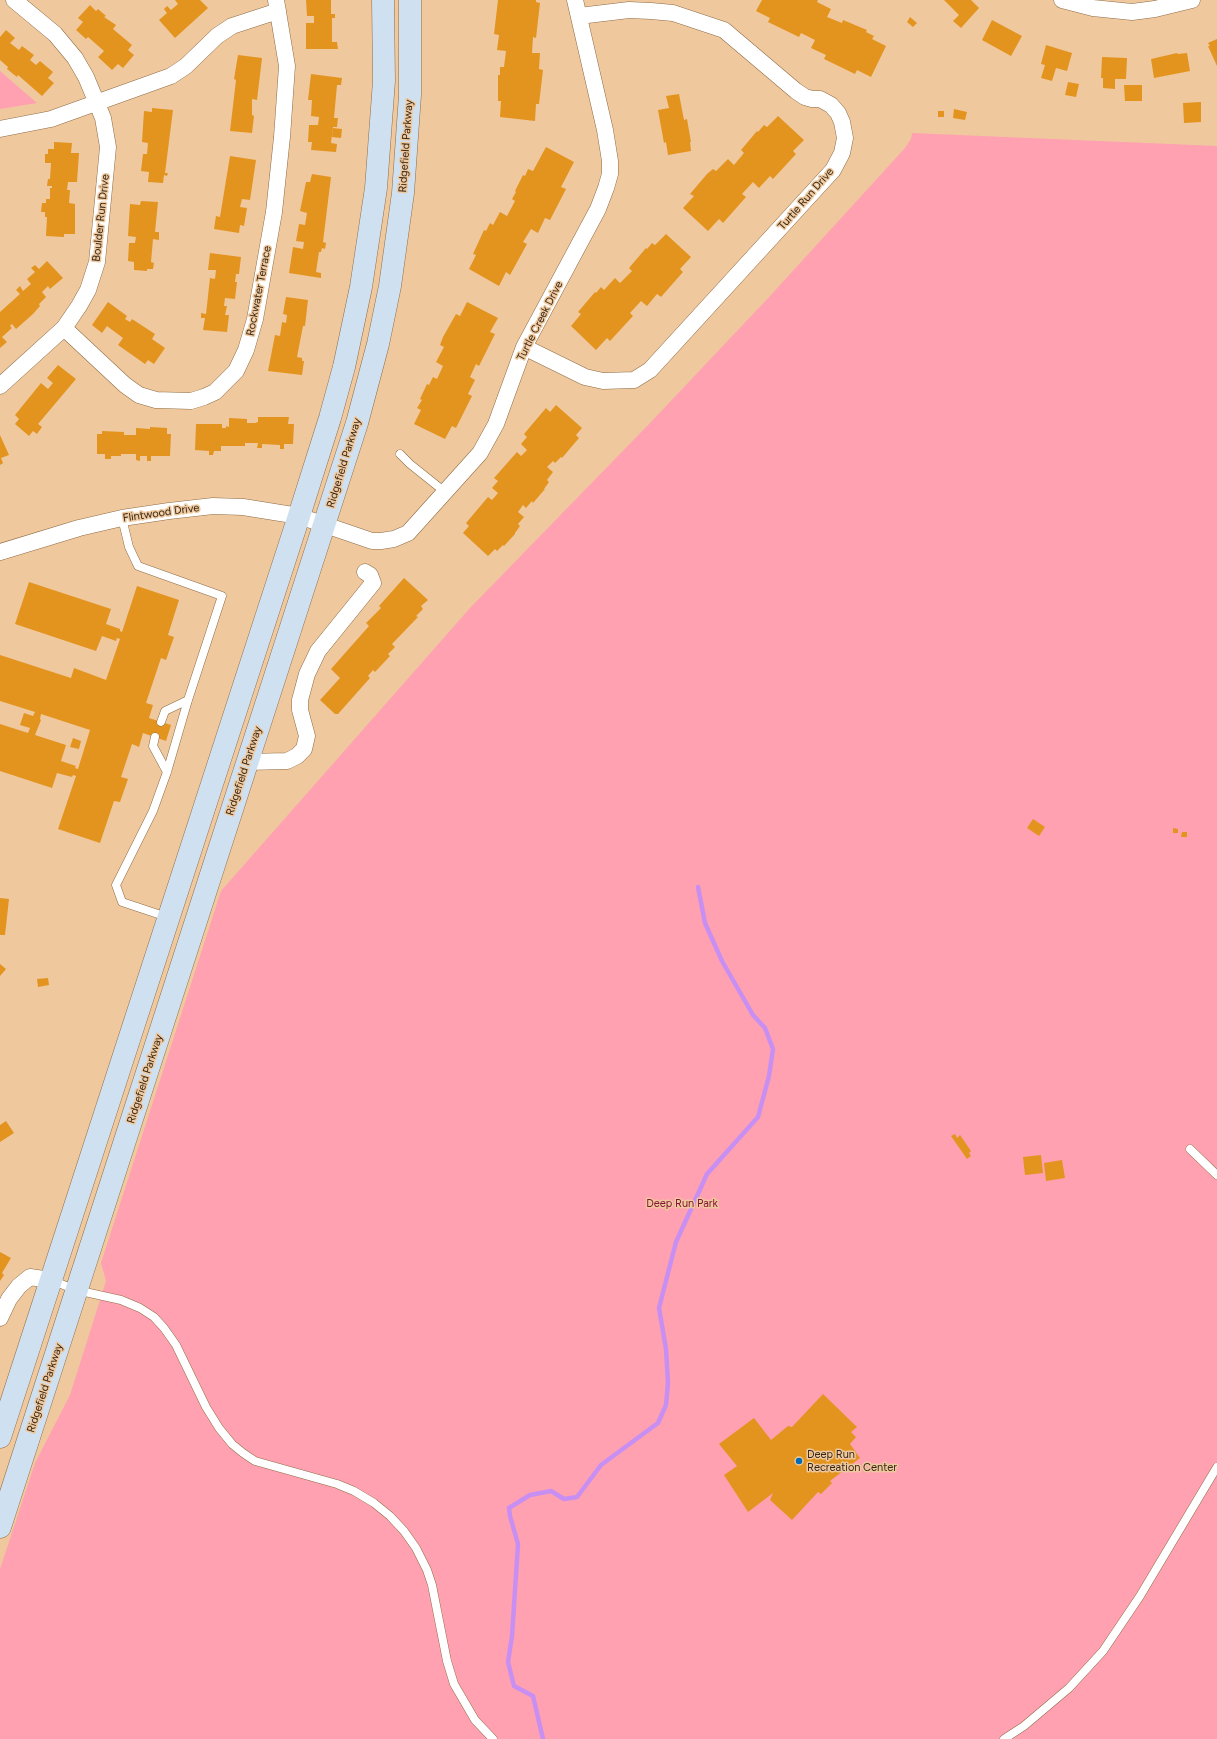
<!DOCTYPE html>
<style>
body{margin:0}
canvas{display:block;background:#efc89e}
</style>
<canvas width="1217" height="1739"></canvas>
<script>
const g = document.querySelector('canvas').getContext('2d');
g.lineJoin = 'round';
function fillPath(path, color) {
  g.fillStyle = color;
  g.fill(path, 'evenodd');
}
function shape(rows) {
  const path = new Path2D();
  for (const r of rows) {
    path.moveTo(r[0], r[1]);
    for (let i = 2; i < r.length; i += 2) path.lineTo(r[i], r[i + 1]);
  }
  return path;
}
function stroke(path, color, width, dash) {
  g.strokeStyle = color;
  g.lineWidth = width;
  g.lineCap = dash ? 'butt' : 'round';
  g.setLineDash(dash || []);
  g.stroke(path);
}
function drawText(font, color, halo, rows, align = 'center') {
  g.font = font + ' Figtree,sans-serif';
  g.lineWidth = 3;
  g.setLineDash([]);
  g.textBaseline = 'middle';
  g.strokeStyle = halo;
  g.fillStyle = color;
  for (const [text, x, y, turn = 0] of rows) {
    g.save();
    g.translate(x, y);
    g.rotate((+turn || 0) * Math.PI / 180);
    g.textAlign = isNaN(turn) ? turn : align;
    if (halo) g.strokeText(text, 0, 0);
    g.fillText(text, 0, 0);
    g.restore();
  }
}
fillPath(shape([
 [0,71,37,103,0,109],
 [912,133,1217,146,1217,1739,0,1739,0,1569,35,1463,70,1395,106,1281,101,1263,221,891,470,608,650,423,770,296,905,148,911,139]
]), '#ffa1b0');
stroke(shape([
 [543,1739,533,1696,514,1686,508,1662,512,1636,518,1544,510,1516,509,1508,530,1495,551,1491,564,1499,577,1497,601,1465,658,1423,666,1405,668,1383,666,1349,659,1308,676,1242,707,1174,758,1117,769,1076,773,1049,765,1028,753,1015,722,961,705,923,698,887]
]), '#c88ff3', 4.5);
fillPath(shape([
 [175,0,200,0,208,8,175,38,159,20,167,13,164,9,167,6,171,10,178,4],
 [306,0,331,0,331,14,335,14,335,18,332,18,332,42,337,42,338,49,306,49,306,23,314,23,314,16,307,16],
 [498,0,536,0,536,2,540,3,536,38,533,37,532,53,540,53,539,69,543,70,539,104,536,104,535,121,500,117,501,101,498,101,498,75,500,75,500,67,504,67,506,51,497,50,499,35,494,34],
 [762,0,818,0,817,2,831,9,827,17,842,23,843,20,867,30,866,32,874,36,872,39,886,46,871,77,857,70,855,74,824,59,826,55,811,48,815,40,801,33,799,37,768,22,770,18,756,11],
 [944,0,971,0,979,8,961,28,953,21,959,15],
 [90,5,96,11,98,9,106,16,104,17,116,25,113,29,132,45,128,50,134,55,123,68,118,64,112,70,98,57,104,51,88,37,86,39,76,30,83,22,78,18],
 [910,17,917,23,913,27,907,22],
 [992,20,1022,36,1011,56,982,40],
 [6,30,15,38,10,43,19,50,22,46,34,55,30,60,36,65,40,61,53,72,48,78,54,83,42,96,18,75,17,77,7,69,8,67,0,60,0,37],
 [1217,39,1217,66,1208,46,1210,46,1208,43],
 [1046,45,1072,53,1067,71,1056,68,1052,81,1041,78,1045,65,1041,64],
 [1177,53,1178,54,1187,53,1190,71,1154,78,1151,59],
 [238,55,262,58,257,100,252,99,252,115,254,116,252,133,230,131,236,80,234,79],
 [1102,57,1127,58,1126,79,1115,79,1115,89,1103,88,1103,78,1101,78],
 [311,74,342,78,341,85,337,85,334,118,338,118,337,127,333,127,331,143,337,144,336,152,311,150,312,142,308,142,309,125,318,125,319,117,311,116,312,100,308,100],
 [1068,82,1079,84,1076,97,1065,95],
 [1124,85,1142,85,1142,101,1125,101],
 [679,94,684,120,687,119,691,142,690,142,691,151,668,155,666,142,664,143,658,110,669,108,666,96],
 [1201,102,1201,122,1184,123,1183,103],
 [152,108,173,110,165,173,168,173,167,176,164,175,163,183,148,182,149,172,141,171,143,154,147,154,148,143,142,142,144,111,152,112],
 [954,109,967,112,965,120,953,118],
 [938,111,944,111,944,117,938,117],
 [778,116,804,140,793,151,796,154,773,179,770,176,759,188,753,182,742,194,746,197,723,223,719,219,708,231,683,208,694,196,690,194,707,174,713,169,716,171,728,159,734,165,744,153,741,150,757,131,758,132,764,125,767,127],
 [333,128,342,129,341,138,332,137],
 [54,142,72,143,71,153,79,153,77,182,68,182,67,190,70,190,69,203,75,204,75,234,64,234,64,237,46,236,47,217,45,217,45,212,41,212,42,203,46,203,46,199,50,199,50,188,52,188,52,186,47,186,48,179,50,179,51,163,45,163,45,154,48,154,48,149,54,149],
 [546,147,574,162,561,187,566,189,550,220,545,218,538,233,531,229,523,242,527,244,510,275,506,272,499,286,469,269,476,255,473,254,484,230,486,231,490,223,493,225,500,212,507,216,515,201,512,199,516,192,515,191,523,175,525,176,528,169,533,171],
 [230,156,256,160,250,200,242,199,240,207,247,208,244,226,240,225,239,233,214,229,216,216,220,217],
 [312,174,331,177,323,242,326,243,325,249,322,248,321,252,319,252,316,272,321,273,321,278,289,273,293,247,303,249,304,242,296,241,299,224,305,225,307,213,300,211,306,182,310,182],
 [141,201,158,202,155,232,159,232,159,240,153,239,151,262,154,263,153,269,147,269,147,271,134,270,134,262,128,261,129,243,135,243,136,237,128,236,130,204,140,205],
 [666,234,691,257,680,269,683,272,661,297,657,294,647,306,641,301,630,313,633,316,610,341,607,338,596,350,571,326,581,314,578,312,595,292,596,293,601,287,604,290,615,278,620,283,632,271,629,268,646,248,647,249,652,243,655,245],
 [210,253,241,257,239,274,236,274,235,282,237,282,235,299,225,298,224,306,227,306,225,315,229,315,227,332,203,330,205,318,201,318,201,313,206,314,210,278,215,279,216,270,208,270],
 [47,261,63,278,50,289,48,286,42,292,46,297,39,304,40,306,33,314,16,329,12,324,10,326,12,328,2,337,7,342,0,348,0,312,20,294,16,290,20,286,23,291,31,284,27,279,35,272,31,268,35,265,39,269],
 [286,297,308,300,305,326,303,326,297,357,302,358,302,361,304,361,302,375,268,371,275,335,280,336,282,322,286,323,287,315,283,314],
 [108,302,127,316,125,319,130,322,132,319,155,334,152,339,165,348,154,364,148,360,145,364,118,345,123,338,107,326,102,333,92,325],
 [467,302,498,318,490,332,495,334,479,366,476,364,470,377,475,380,468,394,472,396,456,428,452,426,445,439,414,424,421,410,417,408,422,400,420,399,427,384,429,385,433,377,437,379,443,366,436,362,444,347,440,345,443,337,456,314,460,316],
 [58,365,76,379,38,424,42,427,37,434,33,431,29,436,15,424,19,419,15,415,41,383,48,389,53,383,47,378],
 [556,405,582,428,576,435,579,438,562,458,561,457,555,463,553,461,547,467,553,472,547,480,549,482,544,489,545,489,533,503,532,501,526,508,523,505,518,512,524,517,518,524,520,526,515,533,515,534,504,546,503,545,497,551,495,549,488,556,463,533,469,526,466,523,488,497,492,500,498,493,492,488,498,481,494,478,517,452,521,456,527,450,521,444,527,437,524,434,546,408,550,412],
 [258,417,289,417,288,424,294,424,293,444,284,444,284,449,280,449,280,445,262,444,262,448,257,448,258,443,245,443,245,446,221,446,221,451,214,451,213,455,209,455,209,451,195,450,196,424,222,424,222,428,226,428,226,426,229,427,229,418,247,419,247,423,255,423,258,422],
 [150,427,167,428,167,434,171,434,170,456,151,456,151,461,147,461,147,456,140,456,140,461,136,460,136,454,121,454,121,456,111,456,111,459,105,459,105,454,97,454,97,434,102,434,102,431,124,432,124,435,136,435,136,428,150,429],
 [0,435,9,455,1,458,3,463,0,465],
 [404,578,428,600,421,606,423,609,416,616,418,617,392,644,395,647,388,654,390,656,375,672,373,670,368,676,370,678,338,714,335,714,320,700,340,678,331,669,369,626,366,623,381,608,379,606],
 [29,582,111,609,106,624,120,629,120,631,122,632,137,586,179,600,168,635,174,637,166,660,161,658,146,703,153,705,149,718,171,725,166,741,143,733,139,747,132,744,121,777,128,779,120,802,114,801,100,843,58,829,76,776,73,775,72,777,57,773,52,788,0,771,0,724,28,733,30,728,20,725,24,713,33,716,35,712,0,701,0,655,71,678,74,668,106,680,120,639,117,638,116,641,102,636,96,651,15,624],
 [41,714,90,730,78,769,75,768,76,766,61,761,66,745,35,735,41,720,40,719],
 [73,738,81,741,79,749,70,747],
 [1033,819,1045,827,1039,836,1027,828],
 [1173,828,1178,829,1178,833,1173,833],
 [1182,832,1187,832,1187,837,1181,837],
 [0,898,9,899,5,935,0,935],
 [0,964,6,969,0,976],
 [48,978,49,985,38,987,37,979],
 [6,1121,14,1133,0,1142,0,1125],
 [955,1134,957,1138,960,1135,971,1151,969,1153,971,1156,967,1159,951,1136],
 [1041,1155,1043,1173,1025,1175,1023,1157],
 [1062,1160,1065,1178,1046,1181,1044,1163],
 [0,1252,11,1258,2,1273,4,1275,0,1281],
 [823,1394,857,1427,851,1432,856,1437,850,1444,860,1458,830,1481,832,1483,821,1494,818,1492,792,1520,770,1500,773,1493,748,1512,724,1475,737,1466,719,1444,754,1418,771,1440,788,1426,792,1427]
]), '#e3941e');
const service = shape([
 [400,454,410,464,445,492],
 [122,518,129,547,138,566,222,596,188,700,167,772,153,811,116,885,122,902,167,917],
 [161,722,165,711,188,700],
 [155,737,153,746,167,772],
 [1190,1149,1217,1175],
 [51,1280,76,1290,121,1300,140,1308,154,1317,164,1328,176,1345,206,1407,219,1428,232,1444,243,1453,255,1461,337,1484,354,1491,374,1503,390,1516,404,1531,416,1548,427,1570,432,1585,447,1661,454,1684,475,1720,493,1739],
 [1004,1739,1024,1726,1069,1688,1103,1651,1140,1596,1217,1467]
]);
const minor = shape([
 [1062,0,1093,8,1132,12,1155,9,1192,0],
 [0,129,51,119,171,76,186,66,217,36,232,26,278,11],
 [64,328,125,385,139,395,156,400,191,401,204,397,215,392,236,371,246,350,255,319,274,212,282,137,287,66,276,0],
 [524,347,585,377,603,381,634,380,650,370,833,170,842,153,845,138,842,122,838,113,831,105,820,99,812,99,805,97,796,91,724,30,673,13,651,11,629,10,579,16],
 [0,386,64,328,79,306,88,290,97,262,108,147,103,118,86,77,75,58,55,34,14,0],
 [0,552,79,528,122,518,169,511,213,506,243,507,299,516,372,541,381,541,394,539,408,533,480,453,496,424,524,347,598,209,606,188,610,174,610,161,605,130,575,0],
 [247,762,287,761,297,756,304,749,307,736,300,710,300,700,307,674,318,651,373,583,370,575,365,572],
 [0,1318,9,1299,19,1286,30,1277,50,1280]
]);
const secondary = shape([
 [0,1437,299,516,330,418,344,367,361,287,376,188,384,81,383,0],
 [0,1527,357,423,378,344,390,286,403,193,410,95,410,0]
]);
stroke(service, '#8f6c45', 9);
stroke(minor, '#8f6c45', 17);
stroke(secondary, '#8f6c45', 23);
stroke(service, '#fff', 8);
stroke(minor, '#fff', 16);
stroke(secondary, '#cfe0f0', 22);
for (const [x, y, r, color] of [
 [799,1461,4,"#016bb7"]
]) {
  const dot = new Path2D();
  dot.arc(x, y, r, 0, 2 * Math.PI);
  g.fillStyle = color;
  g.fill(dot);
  stroke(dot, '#efc89e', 1.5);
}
drawText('11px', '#352616', '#efc89e', [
 ["Ridgefield Parkway",406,146,-86],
 ["Turtle Run Drive",806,199,-49],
 ["Boulder Run Drive",101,218,-84],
 ["Rockwater Terrace",259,291,-79],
 ["Turtle Creek Drive",540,321,-63],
 ["Ridgefield Parkway",344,463,-73],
 ["Flintwood Drive",161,513,-8],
 ["Ridgefield Parkway",244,771,-72],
 ["Ridgefield Parkway",145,1079,-72],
 ["Ridgefield Parkway",45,1388,-72]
]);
drawText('11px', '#841437', '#efc89e', [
 ["Deep Run Park",682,1204]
]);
drawText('11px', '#352616', '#efc89e', [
 ["Deep Run",807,1455],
 ["Recreation Center",807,1468]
], 'left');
</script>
